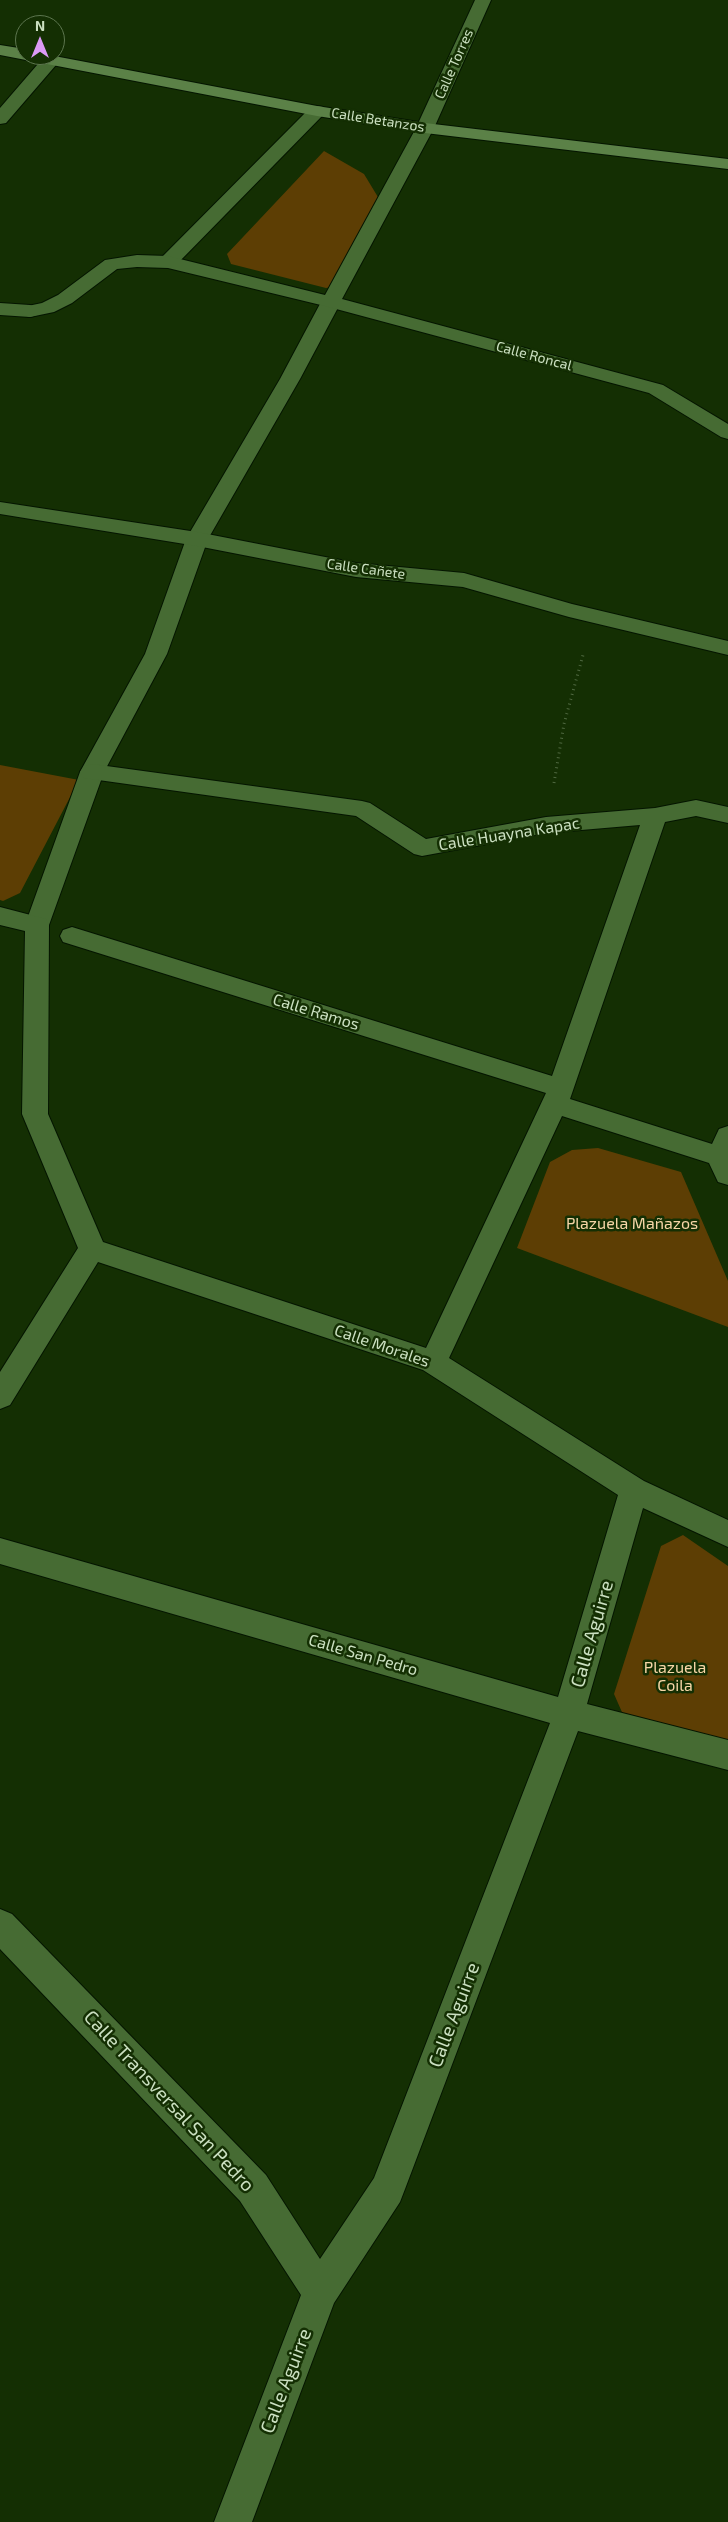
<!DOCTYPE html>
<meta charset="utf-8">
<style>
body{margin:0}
#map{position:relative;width:728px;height:2522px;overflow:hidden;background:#142f03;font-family:"Exo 2",sans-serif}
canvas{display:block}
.north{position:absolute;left:15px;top:15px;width:50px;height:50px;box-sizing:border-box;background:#142f03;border:1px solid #5d764f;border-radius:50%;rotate:0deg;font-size:14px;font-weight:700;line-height:20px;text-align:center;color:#cbe0c1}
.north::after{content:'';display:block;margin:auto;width:18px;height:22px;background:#db99f5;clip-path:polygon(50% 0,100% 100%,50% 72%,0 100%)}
</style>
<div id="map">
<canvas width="728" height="2522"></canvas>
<div class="north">N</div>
</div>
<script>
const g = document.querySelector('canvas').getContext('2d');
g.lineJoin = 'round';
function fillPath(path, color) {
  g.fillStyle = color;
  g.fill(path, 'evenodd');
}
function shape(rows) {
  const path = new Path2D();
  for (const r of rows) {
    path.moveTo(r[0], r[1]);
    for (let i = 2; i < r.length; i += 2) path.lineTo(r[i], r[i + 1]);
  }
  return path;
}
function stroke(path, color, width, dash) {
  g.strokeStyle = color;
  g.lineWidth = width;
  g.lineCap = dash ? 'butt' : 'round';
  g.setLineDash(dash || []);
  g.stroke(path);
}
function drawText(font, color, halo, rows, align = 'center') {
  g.font = font + ' "Exo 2",sans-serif';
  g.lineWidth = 5;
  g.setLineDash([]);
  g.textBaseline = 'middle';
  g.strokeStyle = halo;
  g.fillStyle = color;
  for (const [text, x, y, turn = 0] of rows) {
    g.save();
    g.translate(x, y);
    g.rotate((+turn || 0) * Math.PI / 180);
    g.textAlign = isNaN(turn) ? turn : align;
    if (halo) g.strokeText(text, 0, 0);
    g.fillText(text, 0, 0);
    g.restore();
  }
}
fillPath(shape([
 [324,151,364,174,384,207,349,284,326,288,231,264,227,254],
 [0,765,79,780,20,893,3,901,0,900],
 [598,1148,681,1172,728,1281,728,1327,517,1248,550,1162,572,1150],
 [683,1535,728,1566,728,1751,625,1719,614,1694,661,1546]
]), '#5d3e04');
const lane = shape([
 [50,56,56,57,59,61,56,65,6,123,0,124,0,108,44,57,50,56],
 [317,106,323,107,326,111,323,115,175,266,161,266,159,262,161,258,311,107,317,106],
 [331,296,338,298,341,302,300,379,208,539,167,654,104,772,49,925,46,931,37,934,28,931,25,925,80,772,145,654,186,539,280,379,321,302,324,298,331,296],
 [0,303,30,305,37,307,40,311,37,315,30,317,0,315,0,303]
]);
const street = shape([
 [475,0,491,0,434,128,342,299,663,385,728,424,728,439,721,437,649,393,325,306,168,268,137,267,117,269,72,303,54,312,30,317,23,315,20,311,23,307,42,303,58,295,105,260,137,255,168,256,325,295,416,128,475,0],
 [0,502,197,532,356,563,464,573,572,604,728,641,728,655,569,617,463,587,356,577,197,546,0,514,0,502],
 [92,764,362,801,370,803,426,839,546,817,655,808,696,800,728,807,728,823,696,816,665,822,570,1099,712,1144,719,1129,728,1126,728,1185,718,1182,709,1163,562,1116,449,1358,644,1481,728,1520,728,1547,643,1508,587,1704,728,1740,728,1770,578,1731,405,2189,400,2202,334,2303,252,2522,214,2522,301,2295,240,2201,0,1949,0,1909,12,1914,266,2175,320,2259,374,2178,550,1723,0,1564,0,1538,558,1697,618,1495,423,1370,98,1262,10,1405,0,1409,0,1372,78,1248,22,1114,25,931,0,925,0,907,46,919,49,925,48,1114,103,1242,426,1348,546,1093,63,942,60,936,63,930,72,927,552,1076,640,825,546,833,422,856,414,854,356,816,84,778,80,772,84,766,92,764]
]);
const primary = shape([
 [0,45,25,49,25,55,49,55,317,106,425,123,728,159,728,169,425,133,317,116,0,55,0,45]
]);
stroke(lane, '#041500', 2);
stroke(street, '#041500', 2);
stroke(primary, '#041500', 2);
stroke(shape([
 [554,783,564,724,583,655]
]), '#4f6840', 3, [1, 4]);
fillPath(lane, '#466b33');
fillPath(street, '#466b33');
fillPath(primary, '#5b8147');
drawText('14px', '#cbe0c1', '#142f03', [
 ["Calle Torres",454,64,-66],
 ["Calle Betanzos",378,120,9],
 ["Calle Roncal",534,356,15],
 ["Calle Cañete",366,569,8]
]);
drawText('16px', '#cbe0c1', '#142f03', [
 ["Calle Huayna Kapac",509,834,-9],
 ["Calle Ramos",316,1012,17],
 ["Calle Morales",382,1346,19],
 ["Calle San Pedro",363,1655,16]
]);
drawText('16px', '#f7d6a7', '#142f03', [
 ["Plazuela Mañazos",632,1224],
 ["Plazuela",675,1668],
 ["Coila",675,1686]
]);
drawText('19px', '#cbe0c1', '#142f03', [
 ["Calle Aguirre",592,1634,-74],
 ["Calle Aguirre",454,2015,-69],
 ["Calle Transversal San Pedro",169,2101,47],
 ["Calle Aguirre",286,2381,-69]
]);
</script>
